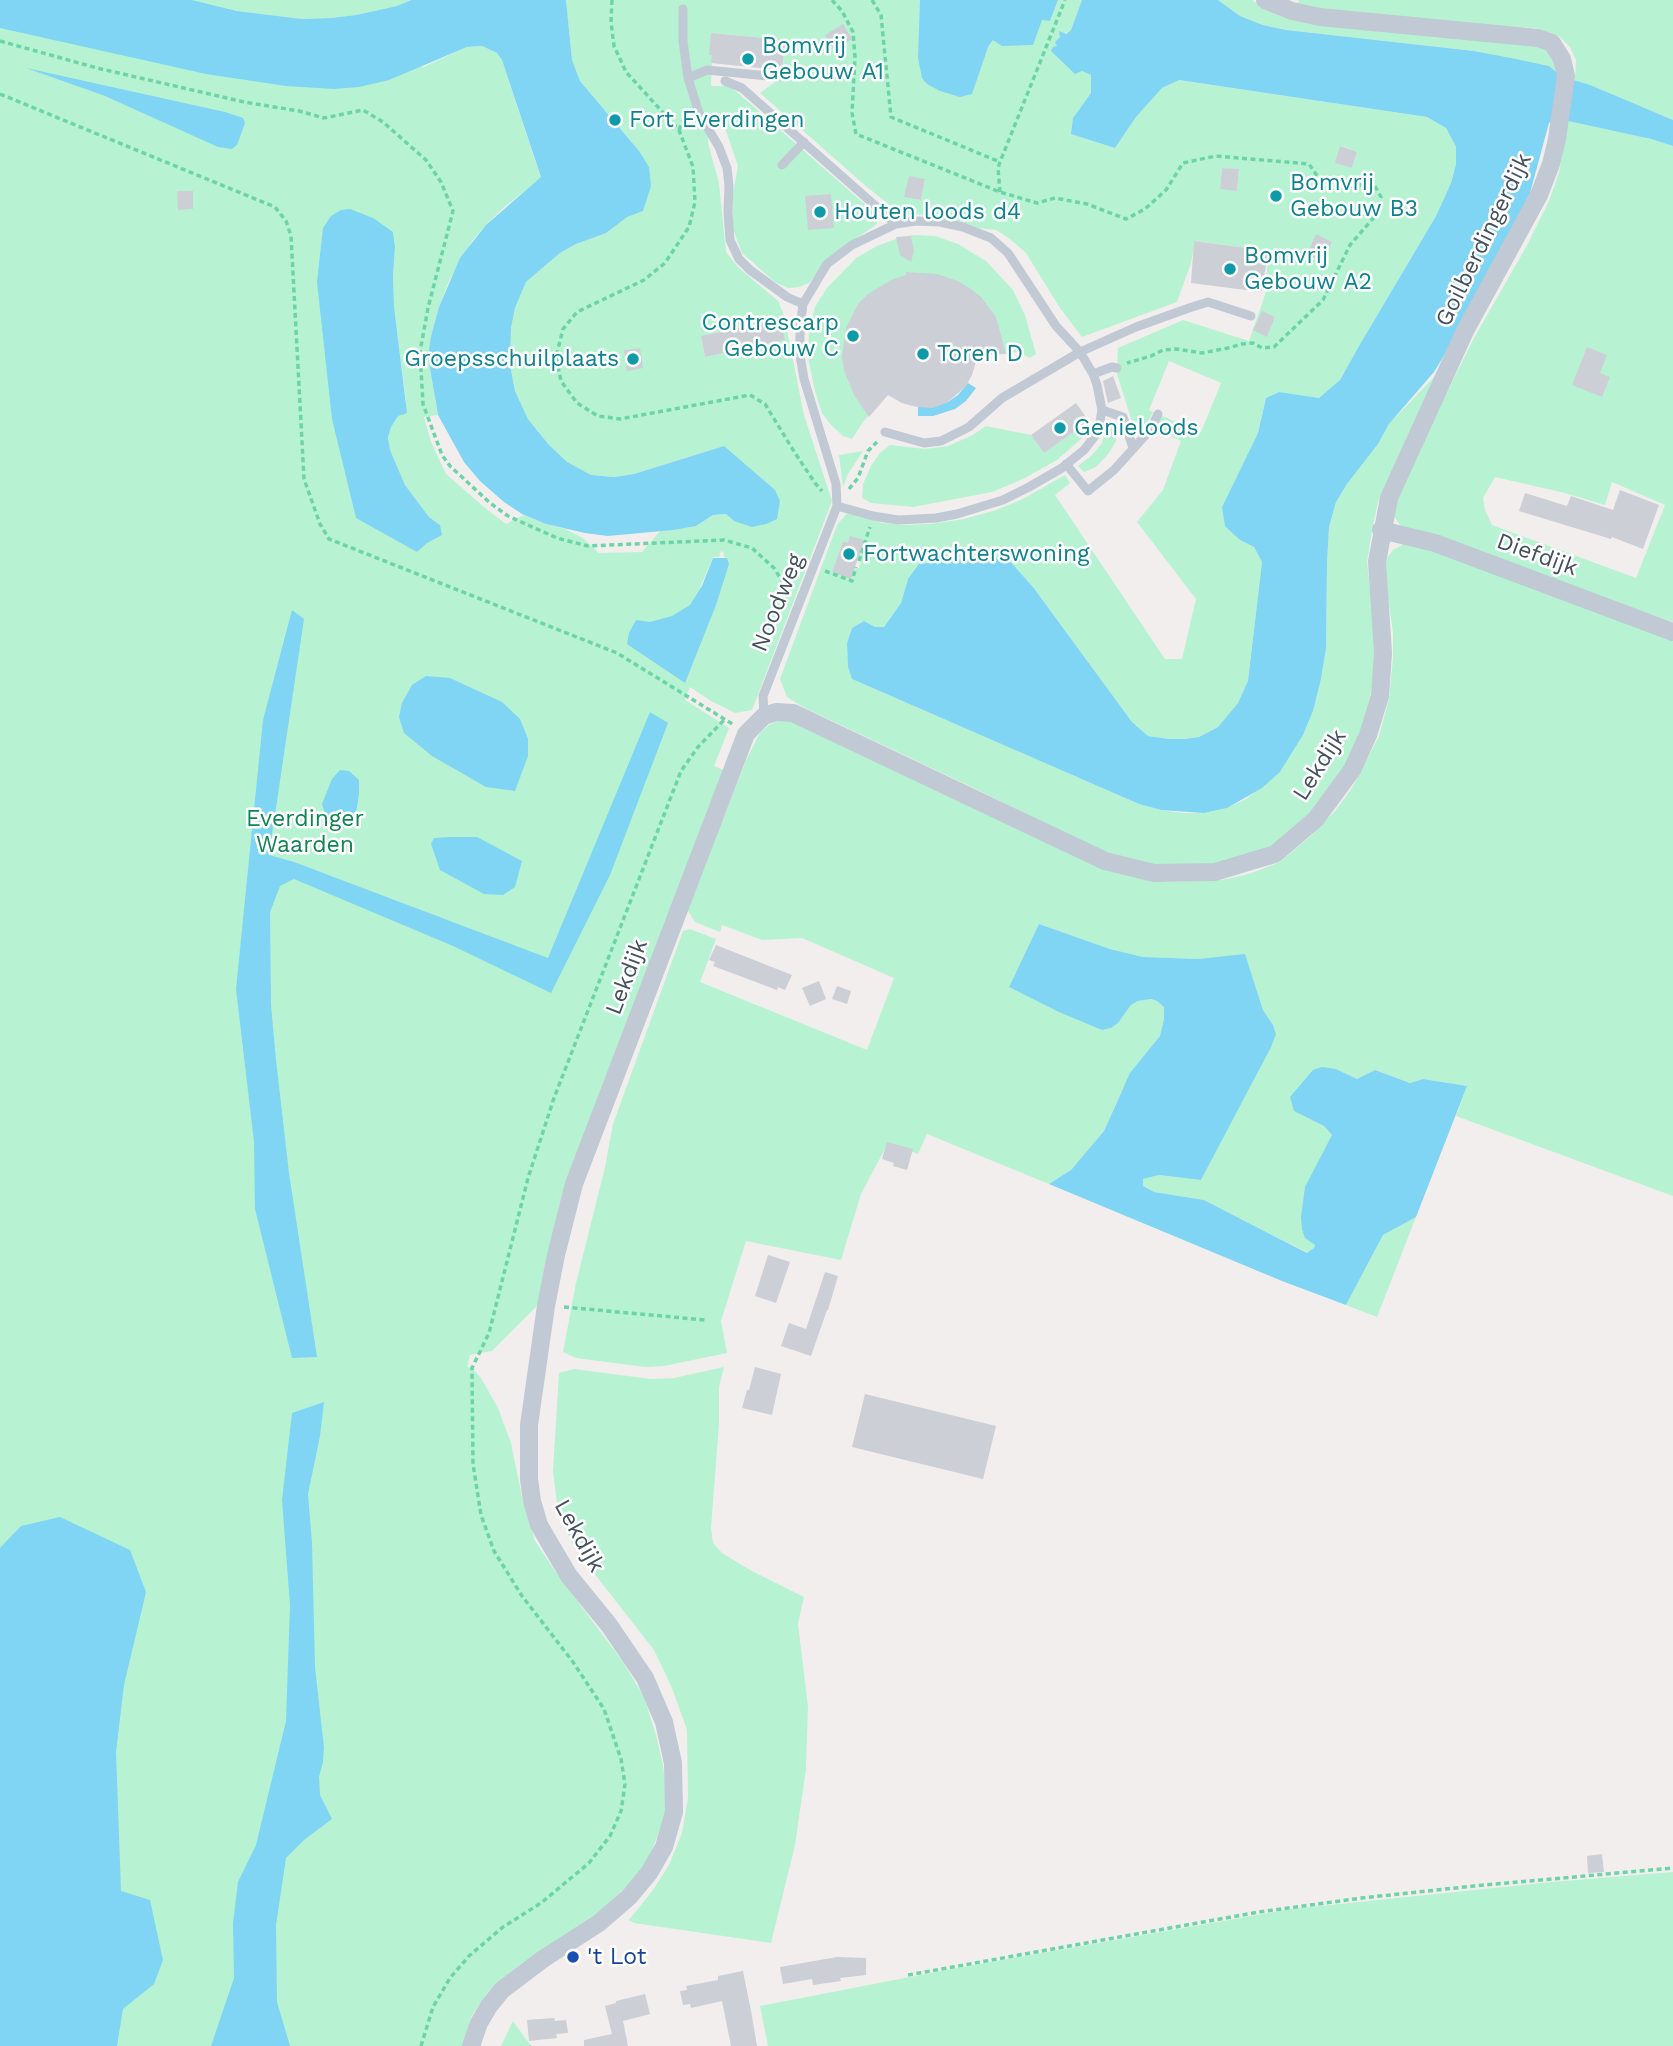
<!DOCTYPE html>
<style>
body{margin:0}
canvas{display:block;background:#f1eeed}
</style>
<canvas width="1673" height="2046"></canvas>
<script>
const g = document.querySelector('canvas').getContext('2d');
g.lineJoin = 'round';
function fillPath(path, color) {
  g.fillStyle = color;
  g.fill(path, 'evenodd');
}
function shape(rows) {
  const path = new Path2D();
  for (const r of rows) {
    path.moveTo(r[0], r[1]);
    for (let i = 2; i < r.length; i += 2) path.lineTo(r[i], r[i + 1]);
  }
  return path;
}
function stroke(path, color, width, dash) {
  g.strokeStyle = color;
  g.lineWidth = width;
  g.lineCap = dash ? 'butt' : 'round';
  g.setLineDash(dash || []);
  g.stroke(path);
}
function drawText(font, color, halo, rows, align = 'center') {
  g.font = font + ' "Work Sans",sans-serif';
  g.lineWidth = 5;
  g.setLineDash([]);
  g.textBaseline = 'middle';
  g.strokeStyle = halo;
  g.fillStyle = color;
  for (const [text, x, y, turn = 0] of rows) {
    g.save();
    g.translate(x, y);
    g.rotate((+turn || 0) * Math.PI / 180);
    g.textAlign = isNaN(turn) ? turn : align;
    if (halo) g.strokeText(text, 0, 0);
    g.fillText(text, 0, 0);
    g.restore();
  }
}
fillPath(shape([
 [0,0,423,67,467,47,482,46,497,53,502,60,541,178,503,208,486,225,473,240,449,281,439,307,431,336,435,400,438,415,424,417,431,442,446,474,484,507,506,524,524,515,546,524,565,529,583,538,599,553,642,552,660,531,696,526,713,515,726,514,734,521,724,446,634,474,614,477,591,475,566,462,549,445,528,419,515,391,510,365,511,328,515,308,526,282,560,253,576,244,606,233,627,216,643,211,639,151,580,81,572,60,566,0,920,0,920,23,988,47,993,40,1042,19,1050,21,1058,0,1082,0,1071,30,1060,36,1057,46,1082,71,1091,75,1091,93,1073,118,1072,134,1115,148,1136,117,1162,88,1178,80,1427,117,1446,128,1456,147,1456,164,1451,183,1436,216,1359,346,1340,380,1319,398,1279,392,1266,398,1258,433,1222,507,1240,540,1254,547,1262,562,1248,681,1238,703,1218,727,1199,737,1185,739,1169,739,1148,736,1132,722,1033,587,1007,558,908,579,901,603,884,627,875,627,864,621,852,628,847,643,848,667,852,679,1139,804,1161,810,1183,813,1204,813,1227,808,1246,799,1280,772,1303,735,1313,711,1321,679,1326,648,1327,563,1329,527,1336,502,1347,484,1378,444,1389,424,1436,375,1378,502,1372,531,1367,562,1376,646,1374,678,1367,710,1359,736,1344,768,1307,819,1262,853,1212,867,1159,867,1105,853,980,791,803,707,787,697,780,679,837,525,847,513,883,523,904,525,930,524,964,519,996,510,1023,499,1065,475,1070,483,1055,495,1165,659,1182,659,1196,599,1137,522,1163,490,1181,441,1156,429,1162,416,1201,432,1221,383,1169,361,1149,410,1153,412,1146,425,1134,428,1117,374,1118,348,1183,320,1249,341,1266,292,1268,251,1195,241,1191,263,1177,302,1082,337,1060,308,1026,253,1010,239,996,230,979,228,937,214,902,215,867,187,760,93,782,77,785,40,713,33,711,86,728,86,737,92,878,216,877,224,832,255,809,283,799,287,788,288,775,282,742,253,733,229,733,193,738,166,724,125,712,124,709,120,708,143,719,183,726,252,739,268,778,301,784,316,804,415,832,501,752,710,735,713,711,701,690,687,685,700,729,728,714,766,726,771,540,1303,492,1351,470,1355,467,1367,472,1368,481,1378,498,1408,511,1443,523,1502,535,1541,555,1571,623,1662,644,1697,656,1735,663,1765,667,1801,664,1819,645,1868,598,1914,520,1965,488,1992,471,2017,463,2046,0,2046],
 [1341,146,1357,152,1352,168,1336,163],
 [1222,168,1239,170,1237,191,1220,188],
 [909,176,925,180,921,200,905,197],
 [393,232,395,247,393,276,394,306,406,401,391,427,388,437,390,451,405,485,429,517,440,525,380,506],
 [1262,312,1275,317,1267,336,1254,330],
 [780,319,785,340,705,357,701,336],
 [843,541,861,548,857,560,861,562,859,568,832,572],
 [721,551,724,553,724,557,727,558,729,564,700,588,713,557,719,557],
 [192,0,411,0,397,6,356,15,331,18,302,19,237,11],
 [1218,0,1252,0,1264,9,1287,17,1546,47,1557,59,1561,76,1549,66,1474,51,1286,30,1263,25,1240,16],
 [1299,0,1673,0,1673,120,1575,80,1576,60,1570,47,1559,36,1536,28,1420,21,1326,10,1297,5],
 [1568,121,1651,139,1673,146,1673,622,1401,526,1393,515,1393,499,1429,428,1474,338,1525,249,1549,201,1559,173],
 [1495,477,1565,493,1605,505,1612,482,1665,505,1636,578,1492,525,1485,510,1483,498],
 [913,235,935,236,958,244,986,261,1013,290,1025,315,1036,354,1030,358,1019,352,988,354,963,303,863,422,852,439,843,436,831,425,822,413,815,391,808,358,809,330,815,307,827,288,856,258,877,246,901,237],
 [1089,421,1088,433,1057,460,1023,479,992,492,913,507,871,503,862,498,863,484,871,466,880,453,890,445,925,449,948,446,973,435,986,426,1031,435,1044,453],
 [1107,423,1114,428,1116,441,1109,453,1096,467,1084,472,1078,466,1092,455,1102,443],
 [863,451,848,474,843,487,839,455],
 [1404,544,1417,545,1673,639,1673,1196,1456,1116,1467,1086,1423,1079,1410,1083,1375,1070,1357,1079,1336,1069,1294,1111,1324,1126,1332,1135,1328,1144,1315,1245,1314,1248,1308,1253,1204,1200,1154,1192,1145,1188,1143,1186,1143,1179,1159,1175,1201,1180,1276,1034,1273,1025,1263,1010,1245,955,1198,959,1143,957,1110,949,1039,924,1009,987,1102,1030,1111,1028,1118,1023,1131,1005,1138,1001,1150,999,1157,1001,1164,1007,1164,1019,1160,1036,1122,1090,1104,1131,1071,1170,1049,1184,927,1134,918,1154,888,1143,861,1194,841,1260,746,1241,721,1321,727,1353,664,1366,645,1367,576,1358,563,1352,576,1283,605,1167,613,1124,683,931,690,929,716,939,700,982,867,1050,894,978,802,938,762,940,722,925,720,932,695,922,687,909,747,758,760,733,769,725,784,718,950,794,1089,863,1115,872,1167,882,1222,880,1249,874,1280,862,1312,835,1335,811,1352,788,1379,736,1389,699,1393,658,1393,632,1384,572,1387,558,1393,550],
 [1416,1217,1377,1317,1346,1305,1383,1235],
 [724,1367,719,1387,719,1424,711,1528,713,1543,722,1553,750,1570,804,1597,798,1624,808,1707,806,1769,795,1845,771,1943,634,1923,629,1920,653,1890,669,1865,682,1833,688,1797,687,1730,672,1688,654,1650,590,1568,572,1543,561,1519,557,1504,553,1471,559,1373,574,1369,651,1379,674,1378],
 [1673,1872,1673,2046,768,2046,760,2006,946,1970,1291,1909,1552,1882],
 [513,2021,525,2038,532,2046,501,2046]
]), '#b7f3d2');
fillPath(shape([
 [0,0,192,0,237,11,302,19,331,18,356,15,397,6,411,0,566,0,572,60,580,81,639,151,649,167,651,186,643,211,627,217,606,233,576,244,560,253,526,282,515,308,511,328,510,365,515,391,528,419,549,445,567,462,591,475,614,477,634,474,724,446,775,490,780,501,777,519,766,524,752,527,734,521,726,514,713,515,696,526,673,530,608,536,585,533,546,524,522,514,504,502,480,481,464,462,438,415,428,356,431,336,439,307,460,258,486,225,541,177,502,60,497,53,482,46,467,47,389,80,359,87,334,89,286,86,206,74,0,28],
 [920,0,1058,0,1050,21,1042,20,1033,45,1002,46,993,40,988,47,972,94,960,97,940,91,927,84,922,78,918,58],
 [1082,0,1218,0,1240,16,1263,25,1286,30,1474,51,1516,59,1549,66,1561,76,1590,85,1673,120,1673,146,1651,139,1568,121,1557,119,1549,123,1530,193,1459,331,1434,372,1389,424,1378,444,1347,484,1336,502,1329,527,1327,563,1326,648,1321,679,1313,711,1303,735,1280,772,1262,788,1227,808,1204,813,1161,810,1139,804,852,679,848,667,847,643,852,628,864,621,875,627,884,627,901,603,908,579,919,564,991,556,1007,558,1033,587,1132,722,1148,736,1169,739,1185,739,1199,737,1218,727,1238,703,1248,681,1262,562,1254,547,1240,540,1225,526,1222,507,1258,433,1266,398,1279,392,1319,398,1340,380,1359,346,1436,216,1451,183,1456,164,1456,147,1446,128,1427,117,1179,80,1162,88,1136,117,1115,148,1071,134,1073,118,1091,93,1091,75,1082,71,1075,74,1051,51,1053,47,1057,46,1055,42,1060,37,1059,31,1066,34,1071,30],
 [26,68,225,112,243,118,245,123,237,145,232,149,218,147,105,96],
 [350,209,373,218,393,232,395,247,393,276,394,306,407,413,398,416,391,427,388,437,390,450,405,485,429,517,440,525,442,535,427,543,417,552,356,518,332,419,317,282,323,228,331,216,341,210],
 [968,383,976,388,966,401,955,409,933,416,918,416,918,407,929,407,948,402,958,395],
 [713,558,727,558,729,564,716,605,685,683,627,644,629,633,636,620,650,622,672,616,690,605,702,586],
 [292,610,304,619,269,855,294,862,548,958,650,712,668,723,610,875,551,993,453,946,294,879,280,886,270,912,271,1005,276,1060,289,1173,317,1357,292,1358,255,1209,254,1142,236,989,263,720],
 [426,676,450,678,502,702,520,719,528,739,528,756,515,791,486,787,432,756,404,733,399,717,402,703,412,685],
 [340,770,349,771,359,780,359,793,357,808,354,817,345,828,335,831,329,826,322,804,332,779],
 [451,837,477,837,522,861,515,887,503,895,484,894,440,870,431,844,434,838],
 [1039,924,1110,949,1143,957,1198,959,1245,954,1263,1010,1273,1025,1276,1034,1271,1047,1201,1180,1159,1175,1143,1179,1143,1186,1154,1192,1204,1200,1307,1253,1314,1248,1315,1245,1305,1238,1302,1229,1301,1217,1305,1187,1332,1135,1324,1126,1294,1111,1290,1097,1313,1070,1322,1067,1336,1069,1357,1079,1375,1070,1410,1083,1423,1079,1467,1086,1416,1217,1383,1235,1346,1305,1282,1281,1049,1184,1071,1170,1104,1131,1130,1073,1160,1036,1164,1019,1164,1007,1157,1001,1151,999,1138,1001,1131,1005,1118,1023,1111,1028,1102,1030,1059,1012,1009,987],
 [324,1402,320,1436,308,1494,312,1543,315,1667,324,1748,323,1762,319,1777,320,1795,332,1819,304,1840,286,1858,276,1925,277,2002,290,2046,211,2046,234,1978,233,1923,238,1882,256,1845,286,1721,290,1605,282,1500,292,1413],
 [60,1517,130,1550,146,1592,124,1685,116,1752,121,1891,150,1900,163,1960,154,1984,123,2009,117,2046,0,2046,0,1548,21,1526]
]), '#80d4f4');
fillPath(shape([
 [843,24,852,39,834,50,825,35],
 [711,33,786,40,780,82,773,81,775,74,769,69,711,63,712,55,709,55],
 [1340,146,1357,152,1352,168,1335,163],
 [1222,168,1239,169,1237,191,1220,189],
 [909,176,925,179,921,200,904,197],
 [177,191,193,191,193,209,178,210],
 [831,194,834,228,808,230,805,196],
 [1316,234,1332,242,1322,261,1307,254],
 [911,236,914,251,911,262,900,255,896,237],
 [1194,241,1269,251,1261,292,1191,283],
 [906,272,937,274,958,281,971,289,981,297,996,317,1006,354,978,355,972,375,966,386,948,402,933,408,917,407,902,403,888,395,869,417,854,395,844,370,842,356,846,328,858,304,868,294,891,280,906,275],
 [1262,311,1275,317,1267,337,1253,330],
 [781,319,785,340,705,357,701,336],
 [1587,347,1607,355,1600,373,1610,377,1602,397,1572,385],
 [640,348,643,368,627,371,624,350],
 [1113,376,1121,398,1108,403,1103,381],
 [1076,403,1089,421,1044,453,1031,435],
 [1620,490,1659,505,1643,549,1612,537,1611,539,1519,511,1525,493,1567,506,1571,496,1613,510],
 [850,536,864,540,851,579,832,572,843,541,848,543],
 [716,945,792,975,785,990,778,987,777,990,713,966,715,962,709,960],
 [819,981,826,999,810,1006,802,988],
 [837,986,851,991,847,1004,832,999],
 [887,1142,913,1149,907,1170,893,1166,894,1163,882,1159],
 [768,1255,790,1262,776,1303,755,1296],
 [825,1272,838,1276,828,1310,827,1310,811,1356,781,1346,789,1323,806,1329],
 [755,1367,781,1374,772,1415,742,1408,747,1390,749,1390],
 [865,1394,996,1426,983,1479,852,1447],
 [1602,1854,1604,1872,1588,1873,1587,1856],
 [837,1957,866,1958,866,1975,840,1978,841,1981,813,1985,812,1979,783,1984,780,1967],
 [743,1971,751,2011,757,2046,731,2046,722,2001,691,2008,690,2004,683,2005,680,1991,687,1990,686,1986,718,1980,718,1976],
 [645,1994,650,2014,623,2021,628,2046,584,2046,584,2040,612,2034,605,2006,616,2003,616,2001],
 [554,2018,555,2021,566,2020,568,2033,556,2034,557,2038,529,2041,527,2020]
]), '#cccfd6');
stroke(shape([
 [612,0,611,22,614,46,626,72,679,130,693,167,695,202,689,227,665,263,644,280,577,312,563,329,556,357,561,381,577,403,598,416,620,419,750,395,765,404,795,453,815,483,822,491],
 [832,0,842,11,853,32,855,57,852,113,856,134,1000,192,1037,203,1055,198,1087,204,1126,219,1145,209,1166,190,1183,163,1216,156,1309,164,1320,180,1346,187,1373,183,1381,197,1376,215,1350,245,1323,300,1274,347,1262,348,1253,343,1242,344,1228,348,1202,353,1176,349,1163,350,1151,356,1127,363],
 [872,0,881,15,891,117,1000,162],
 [0,41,97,68,244,102,299,111,324,118,363,110,383,122,426,160,441,182,453,211,428,308,420,352,423,404,442,455,450,466,490,503,508,516,557,538,588,546,724,540,752,548,774,568,789,592],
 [0,94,275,207,286,221,291,236,304,479,320,524,329,539,617,653,734,725],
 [679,130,685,116],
 [1000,192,998,168,1000,162,1065,0],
 [849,489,858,478,868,451,877,442],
 [859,561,870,527],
 [825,571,852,581,856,567],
 [564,1307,705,1320],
 [908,1975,1259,1912,1362,1898,1474,1886,1673,1868],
 [421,2046,433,2007,450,1978,469,1956,503,1927,541,1903,589,1863,610,1836,621,1811,625,1784,621,1759,604,1709,573,1662,522,1596,494,1551,481,1515,473,1464,472,1368,489,1333,528,1178,554,1098,681,771,698,747,725,719]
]), '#6cd4a8', 3.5, [5, 3.5]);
stroke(shape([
 [683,9,683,41,688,78],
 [768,76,707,70,688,78,699,113,719,147,727,168,729,186,728,212,730,240,739,259,750,270,787,297,803,304],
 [725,81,742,88,896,224,916,221,940,222,963,227,991,238,1008,253,1056,326,1080,352,1093,374,1097,385,1102,410,1098,432,1084,450,1062,468,1029,487,1003,500,957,514,936,518,918,519,898,520,873,516,837,506],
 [782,165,804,142],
 [1093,374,1112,367,1117,368],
 [1102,410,1123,417,1133,448],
 [885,432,924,443,941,441,969,427,1002,398,1080,352,1136,327,1189,308,1208,302,1251,316],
 [1066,464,1088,491,1114,470,1151,429,1158,414],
 [764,716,763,696,837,506,836,484,804,379,800,355,800,328,803,304,827,264,852,245,896,224]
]), '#c0c9d4', 9);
stroke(shape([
 [1381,530,1435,543,1673,632],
 [471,2046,479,2023,489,2006,502,1990,543,1959,599,1923,629,1897,649,1873,664,1847,674,1812,673,1763,664,1722,645,1678,609,1625,569,1576,539,1525,532,1501,529,1479,529,1425,546,1306,556,1255,574,1184,746,734,764,716,776,712,793,713,1105,861,1154,873,1215,872,1275,854,1316,819,1352,770,1368,735,1380,696,1383,653,1377,562,1389,498,1465,331,1539,195,1551,164,1557,139,1566,76,1562,59,1552,43,1538,38,1320,17,1292,11,1265,0]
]), '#c0c9d4', 18);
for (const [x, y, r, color] of [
 [748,59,7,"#0f9aa8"],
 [615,120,7,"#0f9aa8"],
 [1276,196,7,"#0f9aa8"],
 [820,212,7,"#0f9aa8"],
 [1230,269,7,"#0f9aa8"],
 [853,336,7,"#0f9aa8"],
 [923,354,7,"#0f9aa8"],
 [633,359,7,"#0f9aa8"],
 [1060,428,7,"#0f9aa8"],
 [849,554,7,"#0f9aa8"],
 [573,1957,7,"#1a4fb4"]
]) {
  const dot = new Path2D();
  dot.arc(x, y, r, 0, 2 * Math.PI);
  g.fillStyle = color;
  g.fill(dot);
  stroke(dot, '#fff', 2.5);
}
drawText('23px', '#0d838f', '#fff', [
 ["Bomvrij",762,46],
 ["Gebouw A1",762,72],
 ["Fort Everdingen",629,120],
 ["Bomvrij",1290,183],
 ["Gebouw B3",1290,209],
 ["Houten loods d4",834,212],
 ["Bomvrij",1244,256],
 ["Gebouw A2",1244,282],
 ["Contrescarp",839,323,"right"],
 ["Gebouw C",839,349,"right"],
 ["Toren D",937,354],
 ["Groepsschuilplaats",619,359,"right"],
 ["Genieloods",1074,428],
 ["Fortwachterswoning",863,554]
], 'left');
drawText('23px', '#44505d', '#fff', [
 ["Goilberdingerdijk",1484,240,-64],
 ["Diefdijk",1537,555,20],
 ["Noodweg",778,603,-68],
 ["Lekdijk",1320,765,-58],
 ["Lekdijk",627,977,-69],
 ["Lekdijk",579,1536,61]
]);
drawText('23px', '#0e8552', '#fff', [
 ["Everdinger",305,819],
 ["Waarden",305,845]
]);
drawText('23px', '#164399', '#fff', [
 ["'t Lot",587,1957]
], 'left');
</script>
